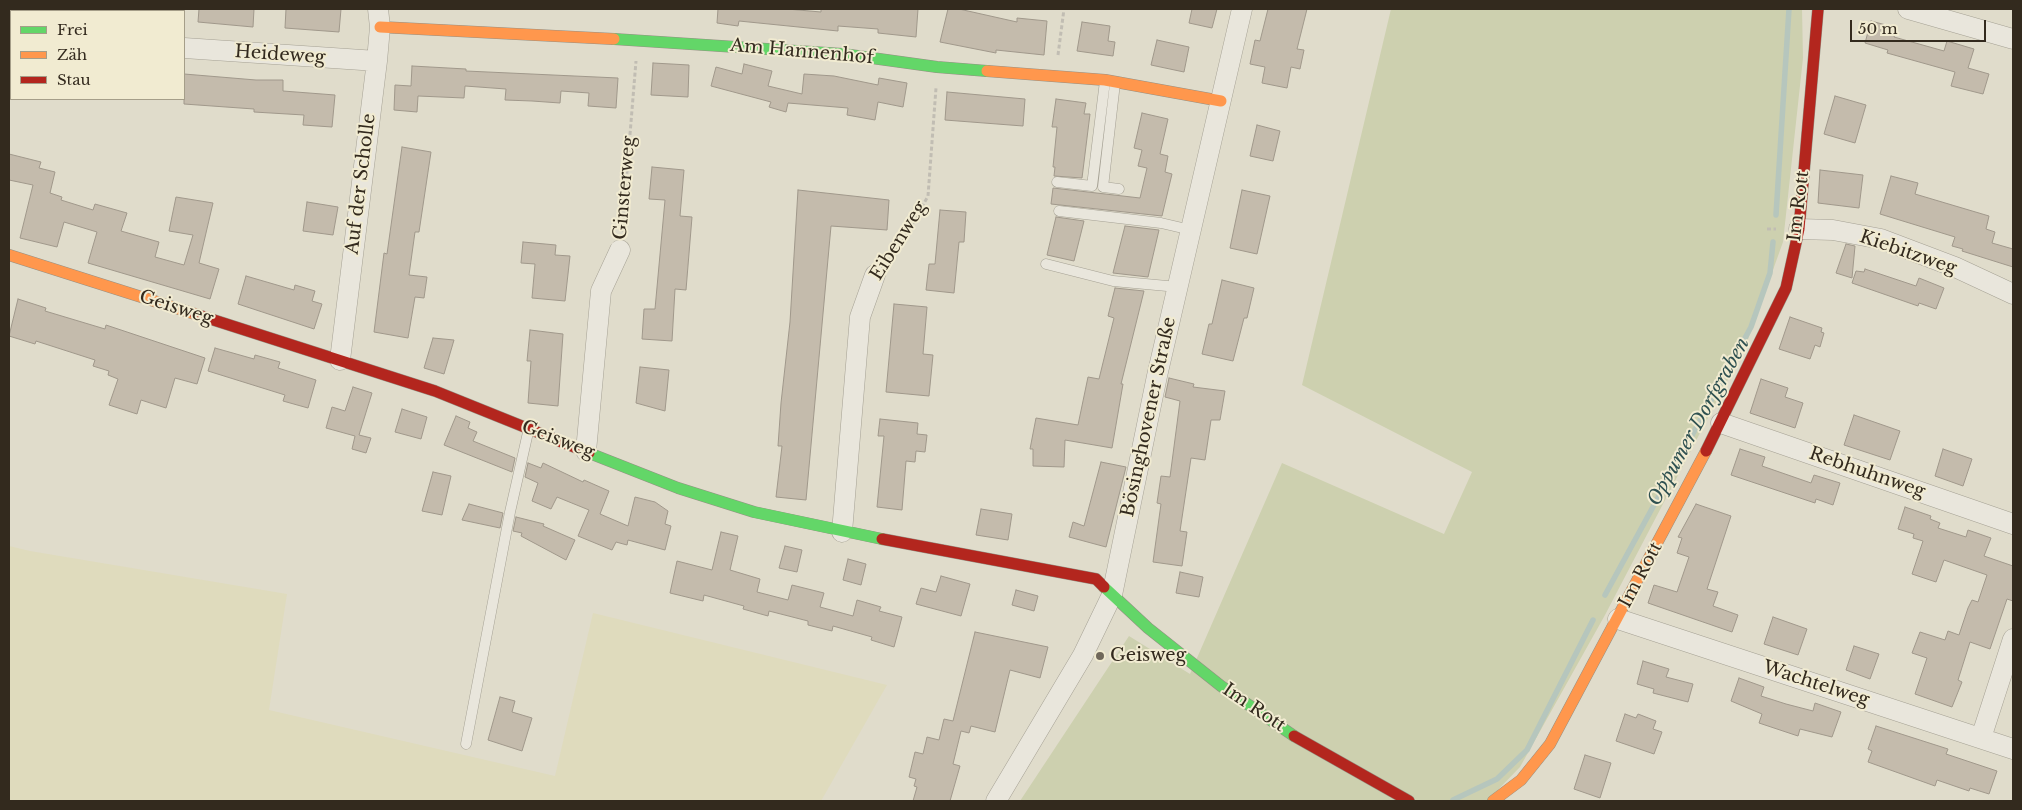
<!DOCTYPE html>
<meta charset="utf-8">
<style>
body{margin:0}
#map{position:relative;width:2022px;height:810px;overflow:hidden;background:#e0dccb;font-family:"Libre Baskerville",serif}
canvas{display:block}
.frame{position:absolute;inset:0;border:10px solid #332a1e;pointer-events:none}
.legend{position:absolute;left:10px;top:10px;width:175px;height:90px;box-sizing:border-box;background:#f1ebd1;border:1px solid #a59e89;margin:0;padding:6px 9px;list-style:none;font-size:15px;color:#332a1e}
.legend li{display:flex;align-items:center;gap:10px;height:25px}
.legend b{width:25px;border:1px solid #a59e89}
.scale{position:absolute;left:1850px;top:20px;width:136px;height:22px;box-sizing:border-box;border:2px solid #332a1e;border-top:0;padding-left:6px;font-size:15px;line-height:18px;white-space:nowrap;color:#332a1e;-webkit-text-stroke:4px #f1ebd1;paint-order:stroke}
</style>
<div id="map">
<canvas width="2022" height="810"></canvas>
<div class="frame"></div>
<ul class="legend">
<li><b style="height:6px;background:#63d668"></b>Frei</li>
<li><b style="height:6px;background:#ff974d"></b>Zäh</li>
<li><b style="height:6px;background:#b3261e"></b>Stau</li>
</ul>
<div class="scale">50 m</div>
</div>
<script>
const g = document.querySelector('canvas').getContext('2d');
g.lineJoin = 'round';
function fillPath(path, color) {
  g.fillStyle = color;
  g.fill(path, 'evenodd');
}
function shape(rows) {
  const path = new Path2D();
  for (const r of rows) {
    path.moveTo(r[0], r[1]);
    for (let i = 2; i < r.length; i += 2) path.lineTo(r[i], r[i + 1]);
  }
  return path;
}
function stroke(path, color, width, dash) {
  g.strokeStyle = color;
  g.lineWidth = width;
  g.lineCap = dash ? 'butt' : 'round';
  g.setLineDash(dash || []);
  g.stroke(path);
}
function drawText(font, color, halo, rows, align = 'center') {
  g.font = font + ' "Libre Baskerville",serif';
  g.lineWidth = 4;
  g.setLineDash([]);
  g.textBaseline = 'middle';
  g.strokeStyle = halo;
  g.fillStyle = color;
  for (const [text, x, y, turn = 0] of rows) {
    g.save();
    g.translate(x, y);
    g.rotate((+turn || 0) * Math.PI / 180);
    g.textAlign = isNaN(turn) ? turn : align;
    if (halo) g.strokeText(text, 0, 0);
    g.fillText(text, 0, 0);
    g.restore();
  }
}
fillPath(shape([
 [9,546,30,551,287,594,269,710,555,776,593,613,887,685,821,801,9,801]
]), '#dfdbbd');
fillPath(shape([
 [1391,9,1802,9,1803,58,1783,242,1746,345,1605,615,1520,767,1487,801,1020,801,1129,636,1190,674,1282,463,1444,534,1472,472,1302,385]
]), '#cdd0af');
stroke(shape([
 [1776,215,1789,9],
 [1605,595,1751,327,1770,273,1773,242],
 [1453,800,1497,779,1527,750,1593,620]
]), '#b6c6bd', 5.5);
const building = shape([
 [199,9,254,9,253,27,198,22,199,9],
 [286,9,341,9,339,32,285,28,286,9],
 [718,9,787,9,821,12,821,9,918,9,916,37,878,33,878,29,838,26,838,31,739,21,738,26,717,23,718,9],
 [948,9,959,9,1017,22,1017,18,1047,21,1044,55,996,50,996,53,940,42,948,9],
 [1192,9,1217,9,1212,28,1189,23,1192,9],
 [1268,9,1307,9,1297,49,1304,50,1300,69,1291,67,1287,88,1262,83,1265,67,1250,64,1255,40,1260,41,1268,9],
 [1871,21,1897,28,1894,37,1944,51,1947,41,1974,49,1968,68,1989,74,1983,94,1951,86,1955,72,1887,53,1888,50,1865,43,1871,21],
 [1082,22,1110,26,1108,41,1115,42,1113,56,1077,51,1082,22],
 [1157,40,1189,47,1184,72,1151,65,1157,40],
 [653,63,689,65,688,97,651,95,653,63],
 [744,64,772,71,768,86,802,94,804,74,834,76,878,85,879,78,907,83,903,107,878,102,875,120,847,115,848,108,788,103,786,112,769,107,771,102,711,86,716,67,742,74,744,64],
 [412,66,466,69,466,71,618,78,616,108,588,106,589,93,561,91,560,103,532,101,505,100,506,89,465,86,464,98,418,96,417,112,394,110,395,85,411,86,412,66],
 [184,74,256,80,283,80,283,91,335,95,332,127,303,125,304,115,254,112,254,109,184,104,184,74],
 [947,92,1025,99,1023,126,945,120,947,92],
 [1835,96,1866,105,1855,143,1824,134,1835,96],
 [1056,99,1086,103,1084,114,1090,114,1082,178,1054,176,1055,167,1053,167,1057,127,1052,127,1056,99],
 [1142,113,1168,119,1160,154,1168,156,1165,172,1172,174,1162,216,1051,204,1053,188,1140,198,1147,168,1138,166,1142,150,1134,148,1142,113],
 [1257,125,1280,131,1273,161,1250,156,1257,125],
 [402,147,431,152,419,232,415,232,409,275,427,277,424,298,415,297,408,338,374,332,384,253,387,254,402,147],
 [9,154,41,162,39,168,55,172,50,193,62,197,61,200,93,210,95,204,127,213,121,231,159,242,155,257,184,265,193,235,169,231,176,197,213,203,199,263,219,269,210,299,88,263,97,232,64,222,57,247,20,238,33,185,9,180,9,154],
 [652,167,684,170,680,216,692,217,686,290,675,289,672,341,642,339,644,309,655,309,665,200,649,199,652,167],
 [1820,170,1863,175,1859,208,1818,203,1820,170],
 [1891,176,1918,183,1915,194,1989,216,1986,229,1995,232,1992,243,2013,249,2013,267,1962,251,1963,249,1952,246,1955,237,1880,214,1891,176],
 [798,190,889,200,887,230,831,226,806,500,776,497,782,446,778,446,781,403,790,322,798,190],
 [1242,190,1270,196,1257,254,1230,248,1242,190],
 [307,202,338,207,333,235,303,231,307,202],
 [940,210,966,212,964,242,959,242,954,293,926,290,929,264,935,264,940,210],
 [1056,217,1084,221,1074,261,1047,255,1056,217],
 [1125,226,1159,230,1148,277,1113,273,1125,226],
 [523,242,556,245,555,255,570,256,565,301,532,298,535,264,521,263,523,242],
 [1846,244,1855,246,1852,278,1836,273,1846,244],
 [1865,269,1916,286,1919,278,1944,288,1936,309,1919,303,1918,306,1852,283,1856,271,1864,272,1865,269],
 [246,276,294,290,295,285,315,291,312,301,322,304,314,329,238,304,246,276],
 [1222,280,1254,288,1247,318,1244,318,1233,361,1202,354,1209,324,1212,324,1222,280],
 [1115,288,1144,291,1121,384,1123,384,1112,448,1065,440,1064,467,1033,466,1033,449,1030,449,1036,418,1078,425,1088,377,1099,379,1114,318,1108,316,1115,288],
 [18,299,46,308,45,311,105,329,106,325,205,358,197,384,175,378,166,408,141,400,137,414,109,405,118,379,108,375,109,371,93,366,95,360,36,341,35,344,9,336,18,299],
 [894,304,927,307,923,354,933,355,929,396,886,392,894,304],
 [1790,317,1822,328,1821,332,1824,333,1820,347,1815,345,1810,359,1779,349,1790,317],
 [530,330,563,334,558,406,528,403,531,361,527,361,530,330],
 [433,338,454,340,444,374,424,368,433,338],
 [215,348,254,359,255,355,280,362,278,368,316,380,308,408,283,401,285,395,208,371,215,348],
 [640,367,669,370,665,411,636,403,640,367],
 [1169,378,1194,384,1193,387,1225,391,1220,420,1211,420,1205,460,1191,458,1180,531,1187,532,1182,566,1153,562,1161,504,1157,503,1161,476,1170,477,1180,401,1165,397,1169,378],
 [1761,379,1788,388,1785,397,1803,403,1795,428,1750,413,1761,379],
 [353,387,372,393,359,435,371,438,366,453,352,449,355,436,326,428,332,407,345,411,353,387],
 [402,409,427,417,421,439,395,432,402,409],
 [1854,415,1900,431,1890,460,1844,445,1854,415],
 [456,416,470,422,468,428,477,432,473,441,515,458,512,472,444,445,456,416],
 [880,419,918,423,917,434,927,435,925,452,916,451,915,462,906,461,902,510,877,507,884,436,878,436,880,419],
 [1740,449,1765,457,1762,466,1811,483,1814,475,1840,483,1833,505,1816,499,1815,503,1731,475,1740,449],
 [1943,449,1972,459,1963,486,1935,476,1943,449],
 [1101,462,1126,467,1106,547,1069,537,1073,522,1084,526,1101,462],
 [528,463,541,468,543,463,583,482,584,480,609,491,600,514,628,526,635,497,655,502,668,511,665,524,671,526,665,550,628,540,627,545,616,542,612,550,578,536,589,510,557,497,551,509,532,501,538,483,525,477,528,463],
 [433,472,451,476,442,515,422,511,433,472],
 [469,504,503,513,500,528,462,520,469,504],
 [1696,504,1731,516,1707,589,1718,592,1713,606,1738,615,1732,632,1648,603,1654,585,1677,592,1689,557,1677,553,1682,538,1678,537,1696,504],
 [1905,507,1931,516,1930,519,1940,523,1938,528,1966,537,1968,530,1991,538,1984,556,2013,566,2013,601,2007,599,1990,649,1970,642,1958,680,1962,682,1952,707,1915,694,1927,658,1912,653,1920,632,1945,640,1948,631,1959,635,1968,608,1972,600,1978,602,1987,575,1944,560,1936,582,1912,574,1923,541,1913,538,1914,534,1898,529,1905,507],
 [981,509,1012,514,1008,540,976,535,981,509],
 [516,517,544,524,543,526,575,540,566,560,521,536,522,533,513,531,516,517],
 [721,532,738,536,730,570,760,579,757,592,788,600,792,585,824,593,820,607,853,616,857,600,881,607,879,611,902,617,894,647,871,640,872,637,833,626,832,631,808,625,808,621,769,611,768,616,743,609,744,606,704,595,703,601,670,593,677,561,712,570,721,532],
 [785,546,802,550,797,572,779,568,785,546],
 [848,559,866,564,861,585,843,580,848,559],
 [1180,572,1203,577,1199,597,1176,593,1180,572],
 [941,576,970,584,961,616,916,604,921,588,936,592,941,576],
 [1016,590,1038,596,1034,611,1012,605,1016,590],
 [1773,617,1807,629,1798,655,1764,644,1773,617],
 [975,632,1048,647,1040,678,1010,670,995,732,971,726,969,733,961,731,953,764,960,766,950,801,913,801,917,787,914,786,916,779,909,777,915,752,923,754,927,737,939,740,944,719,953,721,975,632],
 [1854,646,1879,654,1870,679,1846,670,1854,646],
 [1643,661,1669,669,1666,677,1693,684,1688,702,1653,693,1654,689,1637,684,1643,661],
 [1739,678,1764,687,1761,696,1786,704,1813,711,1815,703,1841,712,1832,737,1800,729,1798,736,1759,723,1762,714,1731,701,1739,678],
 [500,697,515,701,512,712,532,718,522,751,488,740,500,697],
 [1625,714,1636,718,1638,714,1656,721,1653,729,1662,732,1654,754,1616,741,1625,714],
 [1876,726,1948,749,1946,754,1997,771,1989,794,1970,788,1969,791,1937,780,1935,786,1868,762,1872,751,1868,749,1876,726],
 [1585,755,1611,763,1600,798,1574,789,1585,755]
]);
fillPath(building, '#c4bbac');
stroke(building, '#a0988b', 1);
const lane = shape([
 [1115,83,1103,187,1119,189],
 [1057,182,1092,186,1105,81],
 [1059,211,1161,223,1191,230],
 [1046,264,1113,281,1178,287],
 [466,744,510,512,529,428]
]);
const street = shape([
 [1908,9,2013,39],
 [184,48,377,61],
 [1799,229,1833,230,1881,239,1955,267,2013,294],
 [340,360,377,61,380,27,378,9],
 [1721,423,2013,524],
 [586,451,601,291,620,250],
 [842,532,860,317,875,275],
 [1618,619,2013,749],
 [1981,738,2013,639],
 [996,801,1083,655,1112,595,1157,376,1242,9]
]);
const fast = shape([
 [614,39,843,54,937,67,987,71],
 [589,453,678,488,754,512,882,539],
 [1104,587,1148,628,1221,686,1294,736]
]);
const slow = shape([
 [380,27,614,39],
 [987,71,1105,80,1221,101],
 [9,255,195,314],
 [1493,801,1521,780,1550,744,1706,451]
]);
const jam = shape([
 [195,314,435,391,589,453],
 [1706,451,1786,288,1799,229,1818,9],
 [882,539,1096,579,1104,587],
 [1294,736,1409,801]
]);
stroke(lane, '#a5a194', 11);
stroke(street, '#a5a194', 21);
stroke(fast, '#959084', 12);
stroke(slow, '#959084', 12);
stroke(jam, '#959084', 12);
stroke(shape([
 [1058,55,1064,9],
 [1767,229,1776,229],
 [622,232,636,61],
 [887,262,899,248,928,196,936,88]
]), '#c1bdb3', 3, [4, 2.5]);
stroke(lane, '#e9e6dc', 10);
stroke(street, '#e9e6dc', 20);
stroke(fast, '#63d668', 11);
stroke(slow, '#ff974d', 11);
stroke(jam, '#b3261e', 11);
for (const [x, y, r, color] of [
 [1100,656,5,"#70685b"]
]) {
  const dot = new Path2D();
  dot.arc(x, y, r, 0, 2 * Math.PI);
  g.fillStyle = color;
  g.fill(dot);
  stroke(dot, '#f1ebd1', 2);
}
drawText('18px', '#332a1e', '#f1ebd1', [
 ["Am Hannenhof",802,52,5],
 ["Heideweg",280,55,4],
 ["Auf der Scholle",361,184,-83],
 ["Ginsterweg",625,188,-85],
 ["Im Rott",1799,206,-83],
 ["Eibenweg",899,241,-58],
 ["Kiebitzweg",1908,253,19],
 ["Geisweg",176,308,18],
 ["Bösinghovener Straße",1149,417,-78],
 ["Geisweg",558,440,21],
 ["Rebhuhnweg",1867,473,19],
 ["Im Rott",1641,575,-62],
 ["Wachtelweg",1816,684,18],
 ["Im Rott",1254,708,34]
]);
drawText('18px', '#332a1e', '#f1ebd1', [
 ["Geisweg",1110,656]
], 'left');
drawText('italic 19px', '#2f5151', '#f1ebd1', [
 ["Oppumer Dorfgraben",1699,422,-61]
]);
</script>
